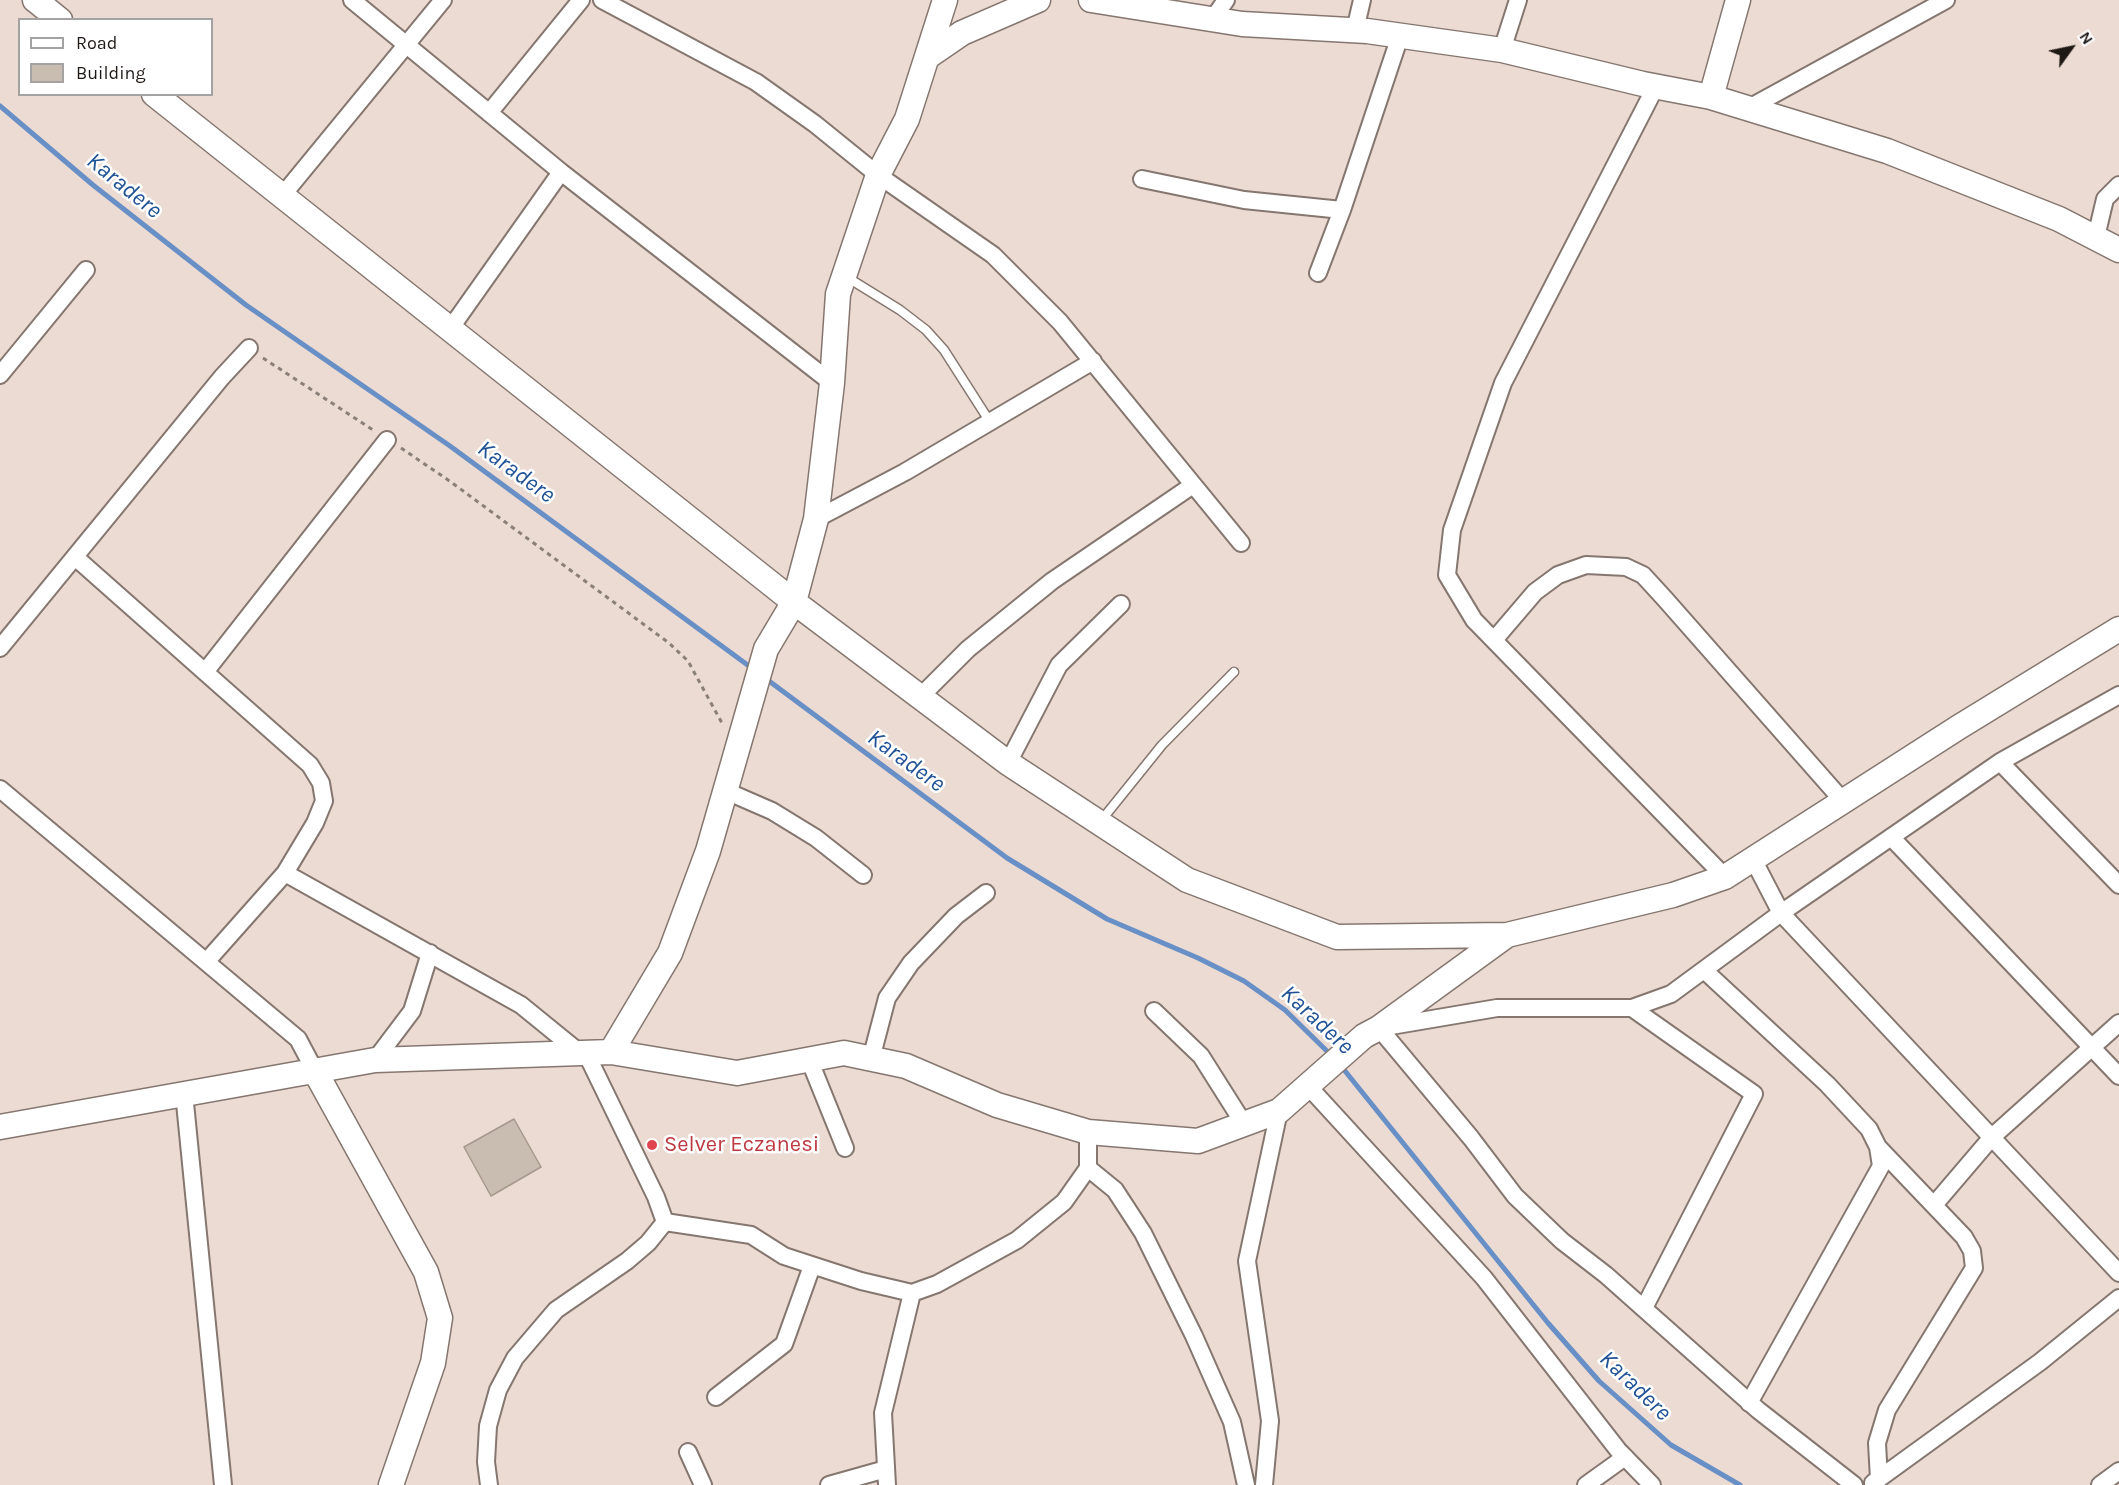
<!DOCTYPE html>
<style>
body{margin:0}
#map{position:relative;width:2119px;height:1485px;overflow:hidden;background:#ecdbd2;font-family:Karla,sans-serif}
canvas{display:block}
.legend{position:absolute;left:18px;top:18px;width:195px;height:78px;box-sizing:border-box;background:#fff;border:2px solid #a5a3a2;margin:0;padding:8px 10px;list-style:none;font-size:18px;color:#1f1916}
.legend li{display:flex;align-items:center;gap:12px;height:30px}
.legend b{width:30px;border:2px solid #a5a3a2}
.north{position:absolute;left:2041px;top:18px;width:60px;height:60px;-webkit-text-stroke:4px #fff;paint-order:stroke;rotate:57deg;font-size:16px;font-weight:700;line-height:24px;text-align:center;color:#1f1916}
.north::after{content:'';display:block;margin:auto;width:21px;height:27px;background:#1f1916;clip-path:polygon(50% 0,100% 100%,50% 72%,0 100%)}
</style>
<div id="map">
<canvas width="2119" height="1485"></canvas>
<ul class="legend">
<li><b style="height:8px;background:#fff"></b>Road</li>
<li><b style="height:16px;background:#c9bdb1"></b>Building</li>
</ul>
<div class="north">N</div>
</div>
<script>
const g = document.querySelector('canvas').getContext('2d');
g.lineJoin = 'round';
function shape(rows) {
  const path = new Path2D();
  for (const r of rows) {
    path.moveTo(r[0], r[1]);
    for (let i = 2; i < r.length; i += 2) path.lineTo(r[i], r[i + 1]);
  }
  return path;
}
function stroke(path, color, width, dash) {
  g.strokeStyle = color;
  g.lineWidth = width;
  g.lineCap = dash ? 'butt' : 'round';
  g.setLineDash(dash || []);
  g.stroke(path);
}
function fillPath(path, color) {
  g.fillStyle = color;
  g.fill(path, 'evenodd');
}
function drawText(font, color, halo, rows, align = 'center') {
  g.font = font + ' Karla,sans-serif';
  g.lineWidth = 5;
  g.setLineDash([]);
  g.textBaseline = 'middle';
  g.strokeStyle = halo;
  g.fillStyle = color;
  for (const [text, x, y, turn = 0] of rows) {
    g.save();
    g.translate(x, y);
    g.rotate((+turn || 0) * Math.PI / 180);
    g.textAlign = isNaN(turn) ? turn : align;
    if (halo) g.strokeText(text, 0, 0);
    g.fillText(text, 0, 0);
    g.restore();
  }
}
stroke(shape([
 [0,106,93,185,246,305,450,446,753,669],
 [765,678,1007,858,1107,919,1198,958,1244,981,1285,1010,1333,1057],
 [1341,1066,1548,1323,1599,1381,1671,1445,1740,1485]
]), '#688fc6', 5);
const building = shape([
 [514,1119,541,1167,491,1196,464,1147,514,1119]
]);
fillPath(building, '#c9bdb1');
stroke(building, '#a5998d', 1.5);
const lane = shape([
 [845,276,900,310,926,330,944,350,990,422],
 [1100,822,1162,745,1234,672]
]);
const street = shape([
 [352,0,561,172,832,383],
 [602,0,756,82,815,124,878,175,993,255,1060,322,1241,543],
 [1212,20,1226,0],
 [1355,30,1362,0],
 [1502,50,1518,0],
 [1656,86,1503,383,1452,530,1447,575,1474,620,1725,877],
 [1747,109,1946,0],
 [489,113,581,0],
 [1142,179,1244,200,1342,210],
 [282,196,443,0],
 [2096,237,2105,199,2119,185],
 [1318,273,1342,210,1400,36],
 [450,329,561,172],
 [0,375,86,270],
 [816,519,905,472,1093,361],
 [75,557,310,765,321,783,324,801,315,823,285,873,206,962],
 [1494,640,1535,592,1558,575,1586,565,1626,567,1643,575,1665,599,1843,801],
 [0,648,222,377,249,348],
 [205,672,387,440],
 [920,697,968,649,1052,581,1193,485],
 [2000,762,2119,885],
 [1008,763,1059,665,1121,604],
 [0,789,298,1039,316,1073],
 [726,791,772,811,816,838,863,875],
 [1891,837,2119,1076],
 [1754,861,1781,913,2119,1273],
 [285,873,521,1005,580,1053],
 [1705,971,1827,1084,1869,1129,1878,1147,1881,1166,1749,1403],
 [1632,1008,1754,1094,1644,1308],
 [1154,1011,1201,1056,1244,1124],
 [809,1059,845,1148],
 [871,1059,887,998,911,963,956,916,986,893],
 [375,1060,412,1011,430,953],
 [1308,1086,1484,1278,1618,1450,1652,1485],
 [184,1093,223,1485],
 [1878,1147,1964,1237,1972,1251,1974,1268,1887,1410,1877,1443,1879,1479],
 [1088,1168,1115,1190,1143,1233,1194,1336,1232,1422,1246,1485],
 [1934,1205,1992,1137,2119,1023],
 [665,1222,751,1235,784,1256,861,1281,912,1293,937,1284,1017,1240,1064,1202,1088,1168,1088,1132],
 [716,1397,784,1344,812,1266],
 [688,1452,703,1485],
 [1873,1483,2040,1362,2119,1298],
 [489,1485,486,1462,488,1426,498,1390,515,1358,556,1310,627,1261,648,1243,665,1222,656,1197,586,1053],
 [829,1485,886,1469],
 [887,1485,883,1413,912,1293],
 [1264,1485,1270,1421,1247,1261,1279,1111],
 [1586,1485,1625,1457],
 [1854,1485,1758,1410,1606,1275,1562,1241,1515,1196,1471,1138,1379,1028,1497,1008,1632,1008,1671,994,1781,913,2000,762,2119,695],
 [2100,1485,2119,1471]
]);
const secondary = shape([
 [35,0,60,20],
 [1091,0,1242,24,1367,31,1502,50,1643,84,1711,97,1887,151,2059,219,2119,250],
 [927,57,962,33,1038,0],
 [154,94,794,602,1008,763,1187,880,1337,937,1507,935],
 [1711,97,1738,0],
 [611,1052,670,953,708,851,766,649,794,602,816,519,832,383,838,294,878,175,907,119,945,0],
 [316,1073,426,1272,440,1318,433,1363,391,1485],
 [0,1127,375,1060,611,1052,737,1073,844,1053,906,1066,997,1105,1088,1132,1198,1141,1279,1111,1364,1036,1379,1028,1507,935,1673,895,1725,877,1959,727,2119,629]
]);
stroke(lane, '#85766f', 11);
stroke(street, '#85766f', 20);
stroke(secondary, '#85766f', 27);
stroke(shape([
 [263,358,373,430],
 [401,448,451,482,669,643,688,661,723,725]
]), '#8a7f79', 3, [4.5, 4.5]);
stroke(lane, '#fff', 8);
stroke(street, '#fff', 16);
stroke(secondary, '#fff', 24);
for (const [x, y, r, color] of [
 [652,1145,6,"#e0444e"]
]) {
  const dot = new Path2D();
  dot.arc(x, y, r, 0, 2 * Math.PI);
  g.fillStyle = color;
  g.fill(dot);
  stroke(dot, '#fff', 2);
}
drawText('22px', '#be3a42', '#fff', [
 ["Selver Eczanesi",664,1145]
], 'left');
drawText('italic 24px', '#205296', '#fff', [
 ["Karadere",124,186,39],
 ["Karadere",516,472,36],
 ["Karadere",906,761,36],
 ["Karadere",1317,1020,43],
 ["Karadere",1635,1386,44]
]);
</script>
